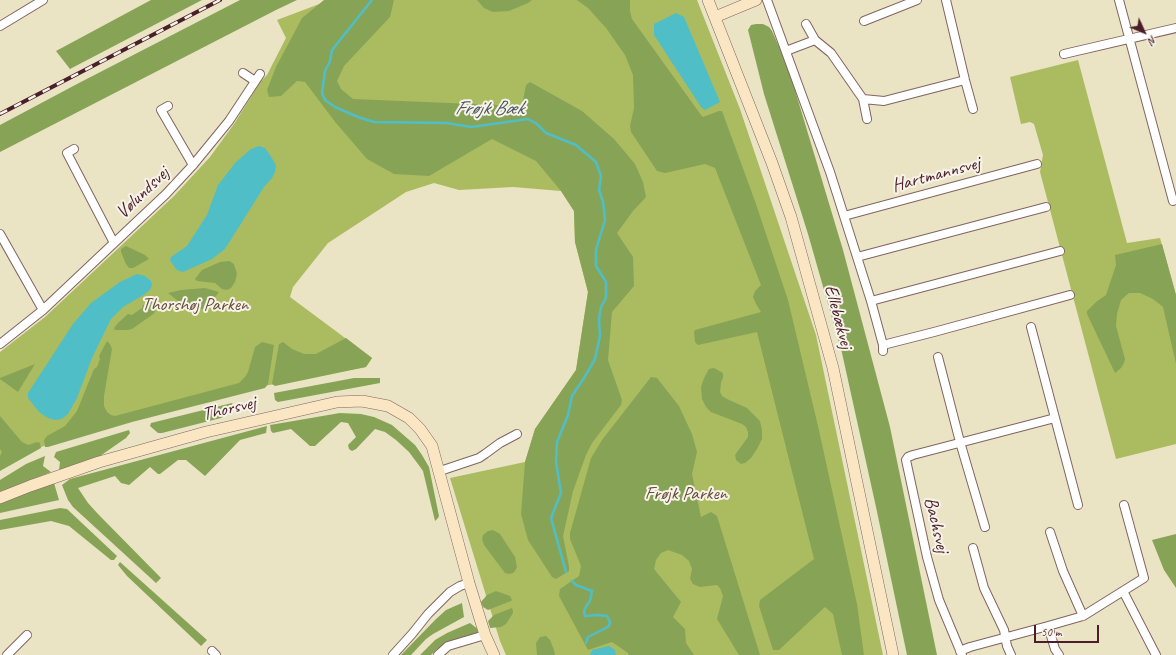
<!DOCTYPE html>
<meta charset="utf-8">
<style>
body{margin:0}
#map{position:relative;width:1176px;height:655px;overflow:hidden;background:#eae3c4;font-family:Caveat,sans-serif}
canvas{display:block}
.north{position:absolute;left:1124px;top:12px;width:40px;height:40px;-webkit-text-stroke:3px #f7f3e8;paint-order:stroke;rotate:134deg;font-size:11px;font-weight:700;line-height:16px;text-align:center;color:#4a1f2b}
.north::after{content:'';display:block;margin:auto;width:14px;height:18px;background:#4a1f2b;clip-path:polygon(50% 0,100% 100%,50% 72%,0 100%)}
.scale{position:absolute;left:1034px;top:625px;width:65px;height:18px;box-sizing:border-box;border:2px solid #4a1f2b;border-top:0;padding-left:5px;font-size:12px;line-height:14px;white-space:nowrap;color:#4a1f2b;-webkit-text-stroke:3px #f7f3e8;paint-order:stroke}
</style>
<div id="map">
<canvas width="1176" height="655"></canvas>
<div class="north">N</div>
<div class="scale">50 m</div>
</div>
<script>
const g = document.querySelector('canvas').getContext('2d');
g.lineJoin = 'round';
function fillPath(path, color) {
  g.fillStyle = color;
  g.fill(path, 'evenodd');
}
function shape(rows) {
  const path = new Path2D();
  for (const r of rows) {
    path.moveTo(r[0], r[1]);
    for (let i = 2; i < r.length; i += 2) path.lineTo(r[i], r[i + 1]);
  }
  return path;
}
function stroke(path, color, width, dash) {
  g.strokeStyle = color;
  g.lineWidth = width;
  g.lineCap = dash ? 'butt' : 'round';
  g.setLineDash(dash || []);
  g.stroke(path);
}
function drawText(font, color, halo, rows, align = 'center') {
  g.font = font + ' Caveat,sans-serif';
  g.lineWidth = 4;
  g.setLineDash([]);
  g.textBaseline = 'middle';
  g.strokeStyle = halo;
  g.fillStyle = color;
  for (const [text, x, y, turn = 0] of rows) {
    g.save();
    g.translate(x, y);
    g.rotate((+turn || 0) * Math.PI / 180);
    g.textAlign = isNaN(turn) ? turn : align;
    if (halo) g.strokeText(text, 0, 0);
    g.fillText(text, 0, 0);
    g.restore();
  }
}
fillPath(shape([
 [326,0,697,0,740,109,816,335,883,655,506,655,500,641,450,478,525,462,535,429,576,370,588,292,575,242,574,211,561,191,513,187,459,190,434,183,406,192,328,243,293,287,290,297,372,358,366,367,248,389,97,428,35,449,0,470,0,352,45,317,174,196,210,157,234,124,261,81,267,75,286,38,277,20,322,3],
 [1078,60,1127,243,1160,238,1176,295,1176,444,1116,459,1040,172,1043,155,1034,124,1030,122,1021,124,1010,77]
]), '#aabc5f');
fillPath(shape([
 [151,0,202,0,70,69,56,51],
 [240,0,297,0,276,10,0,152,0,125,77,84],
 [324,0,394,0,390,17,344,66,337,81,341,89,353,99,522,106,526,85,530,82,582,111,614,139,635,164,643,182,646,197,633,211,617,233,633,257,634,286,612,312,608,360,622,400,621,405,592,443,586,455,573,491,563,536,569,566,569,571,556,579,552,577,528,540,521,514,525,462,535,429,576,370,588,292,575,242,574,211,561,191,536,161,492,139,429,176,394,174,367,159,336,123,305,82,297,81,281,96,269,97,267,90,276,67,302,18],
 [477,0,532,0,528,3,509,11,493,12,484,8],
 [577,0,630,0,630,11,632,19,701,115,703,117,719,111,722,111,756,204,788,300,818,426,857,604,864,655,842,655,833,614,825,607,779,650,773,650,759,606,760,600,814,559,757,332,698,345,695,342,694,332,695,330,761,312,756,304,753,297,755,291,761,285,715,168,705,164,665,173,657,171,631,132,630,126,634,108,633,75,625,55,606,28,588,8],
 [756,24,763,24,769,27,772,31,788,67,843,250,890,427,937,655,907,655,876,507,842,353,808,234,764,94,748,30,751,25],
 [1162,244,1176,295,1176,364,1163,307,1153,299,1140,293,1129,293,1121,300,1117,314,1116,326,1125,359,1124,363,1121,368,1115,373,1087,314,1087,311,1096,302,1106,295,1116,265,1115,255],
 [126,246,145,255,149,259,133,268,129,268,126,264,121,252,121,249],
 [229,261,234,264,237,274,235,282,231,288,227,290,222,289,215,283,197,281,195,279,202,270,220,262],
 [205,288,219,292,209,305,203,309,195,310,187,308,168,293,181,290],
 [158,298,155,312,152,315,132,329,128,330,115,330,114,328,118,323,128,314,132,315,142,308,143,305],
 [346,338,372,358,366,367,275,386,272,384,279,344,283,342,292,349,304,354,316,354],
 [107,341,110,344,112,349,104,396,104,406,107,412,111,415,115,416,239,383,245,377,248,372,255,347,262,342,274,345,268,384,265,388,132,422,48,447,45,447,44,440,47,436,65,426,77,411,94,369,97,367,100,359,99,356],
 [35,364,18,392,0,379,0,378],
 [714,368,723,373,723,378,721,382,720,392,722,396,727,399,747,408,760,421,762,430,762,439,757,449,751,458,745,463,741,464,736,460,735,455,748,437,748,432,746,427,742,424,711,412,706,407,702,399,701,387,704,378,709,369],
 [651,377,657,378,679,406,692,434,697,452,692,474,701,517,711,512,717,516,760,655,739,655,717,619,723,596,720,588,717,585,700,587,693,584,690,579,692,569,689,561,682,555,668,550,661,553,656,560,654,569,681,602,673,617,685,629,686,643,694,655,628,655,628,653,612,642,588,650,559,596,560,589,579,576,581,566,570,539,570,533,591,458,602,440],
 [354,378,380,378,380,383,278,402,275,400,274,393],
 [232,403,234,406,228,414,221,418,162,433,158,433,150,426,151,423],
 [340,413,361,414,374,417,392,425,415,445,422,455,429,467,439,516,438,518,435,521,423,471,418,464,409,452,396,440,385,432,375,429,356,449,352,451,349,449,348,445,356,437,348,423,341,422,315,446,310,446,291,429,273,433,271,431,270,425],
 [0,416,22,442,28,445,37,442,40,443,41,448,0,471,0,456,2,452,0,449],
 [267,426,266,433,240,440,205,476,186,460,178,460,160,474,158,474,150,467,129,485,121,483,115,476,78,488,88,503,98,514,161,578,156,583,73,507,68,500,62,485,70,479],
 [129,430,130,433,126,438,100,456,59,470,60,462,54,457,56,452],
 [45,456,43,466,51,472,0,492,0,480,26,464],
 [54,483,59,500,0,513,0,503],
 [60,508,67,509,117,556,114,560,111,560,69,526,51,521,0,530,0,520],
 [493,530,500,534,515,557,517,567,515,571,513,573,509,574,505,573,484,545,482,539,483,535,488,531],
 [1176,534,1176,588,1164,570,1152,540],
 [120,562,207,640,201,646,127,576,118,565],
 [496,591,510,596,512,600,511,601,488,610,483,607,481,602,487,595],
 [462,603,464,617,433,634,426,639,411,655,401,655,436,619,446,610],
 [512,608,513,611,513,613,506,624,501,627,490,628,488,621,494,615],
 [470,623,479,630,476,634,446,644,436,650,431,655,420,655,435,640,447,633],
 [546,636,550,640,554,650,555,655,537,655,536,643,540,637]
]), '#87a456');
fillPath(shape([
 [676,13,684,17,720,102,705,110,701,107,654,35,654,24],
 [259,146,265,148,270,155,276,165,275,172,272,178,264,187,225,249,212,259,183,272,179,271,176,269,170,260,171,257,187,246,207,215,218,185,236,162,251,149],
 [137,274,145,276,151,281,152,285,150,290,145,294,123,307,111,319,92,358,77,398,68,414,62,419,55,420,48,418,39,412,28,398,28,393,73,324,91,303,120,282],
 [609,646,615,650,616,655,590,655,592,650]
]), '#50bec6');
stroke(shape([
 [372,0,332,50,330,61,325,71,322,93,325,100,335,107,358,117,374,122,447,123,471,127,528,119,537,124,546,133,576,145,596,162,601,176,599,190,603,202,605,220,596,250,596,266,606,282,606,298,601,307,599,319,600,336,595,359,584,378,572,396,568,415,557,442,556,462,561,493,551,518,566,572],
 [572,581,576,585,592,591,590,601,587,605,584,611,585,616,598,615,607,616,610,622,609,626,604,629,588,637,586,643]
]), '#50bec6', 2.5);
const street = shape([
 [767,0,830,172,871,301,883,345,883,351],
 [946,0,965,80,973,109],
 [1119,0,1173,201],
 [864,21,917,0],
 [806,24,815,40,831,53,863,99,867,119],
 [0,26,43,0],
 [786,51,815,40],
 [1064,54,1176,28],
 [243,73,255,81],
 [863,99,884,101,965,80],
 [168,106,161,110,193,165],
 [74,149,67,153,114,243],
 [844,216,1037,164],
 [0,234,43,310],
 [857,257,1046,207],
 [871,301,1060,251],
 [1031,327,1078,505],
 [0,344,43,310,166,194,193,165,229,121,260,74],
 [883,345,934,332,1070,295],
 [938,357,960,442,985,527],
 [440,471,479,458,485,454,500,443,517,434],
 [1050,532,1063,571,1083,616],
 [973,548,984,588,1004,630,1007,646,1011,655],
 [1123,591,1156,655],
 [1048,626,1055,649,1059,655],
 [212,651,216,655],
 [960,651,970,647,1048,626,1083,616,1144,578,1124,505],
 [7,655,27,635],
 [393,655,412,634,428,614,450,592,460,586,469,583],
 [438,655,448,646,485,635],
 [962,655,939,600,927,557,906,460,908,457,913,455,1055,418]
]);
const secondary = shape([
 [708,0,772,163,791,217,833,368,893,655],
 [715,17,756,0],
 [0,498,30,486,99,462,206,432,337,402,362,401,388,406,409,418,420,429,432,446,469,583,485,635,494,655]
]);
stroke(street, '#826461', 10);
stroke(secondary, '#826461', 12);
stroke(street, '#fff', 8);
stroke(secondary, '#fbe6c3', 11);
const rail = shape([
 [0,114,220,0]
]);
stroke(rail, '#4a1f2b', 4);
stroke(rail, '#f7f3e8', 2.5, [8]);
drawText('19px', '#4a1f2b', '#f7f3e8', [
 ["Hartmannsvej",936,175,-15],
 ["Vølundsvej",143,193,-44],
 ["Ellebækvej",838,317,75],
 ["Thorsvej",229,409,-13],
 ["Bachsvej",936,525,77]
]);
drawText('19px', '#674e3b', '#f7f3e8', [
 ["Thorshøj Parken",195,305],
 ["Frøjk Parken",686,494]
]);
drawText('italic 20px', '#4c5761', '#f7f3e8', [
 ["Frøjk Bæk",489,109]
]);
</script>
